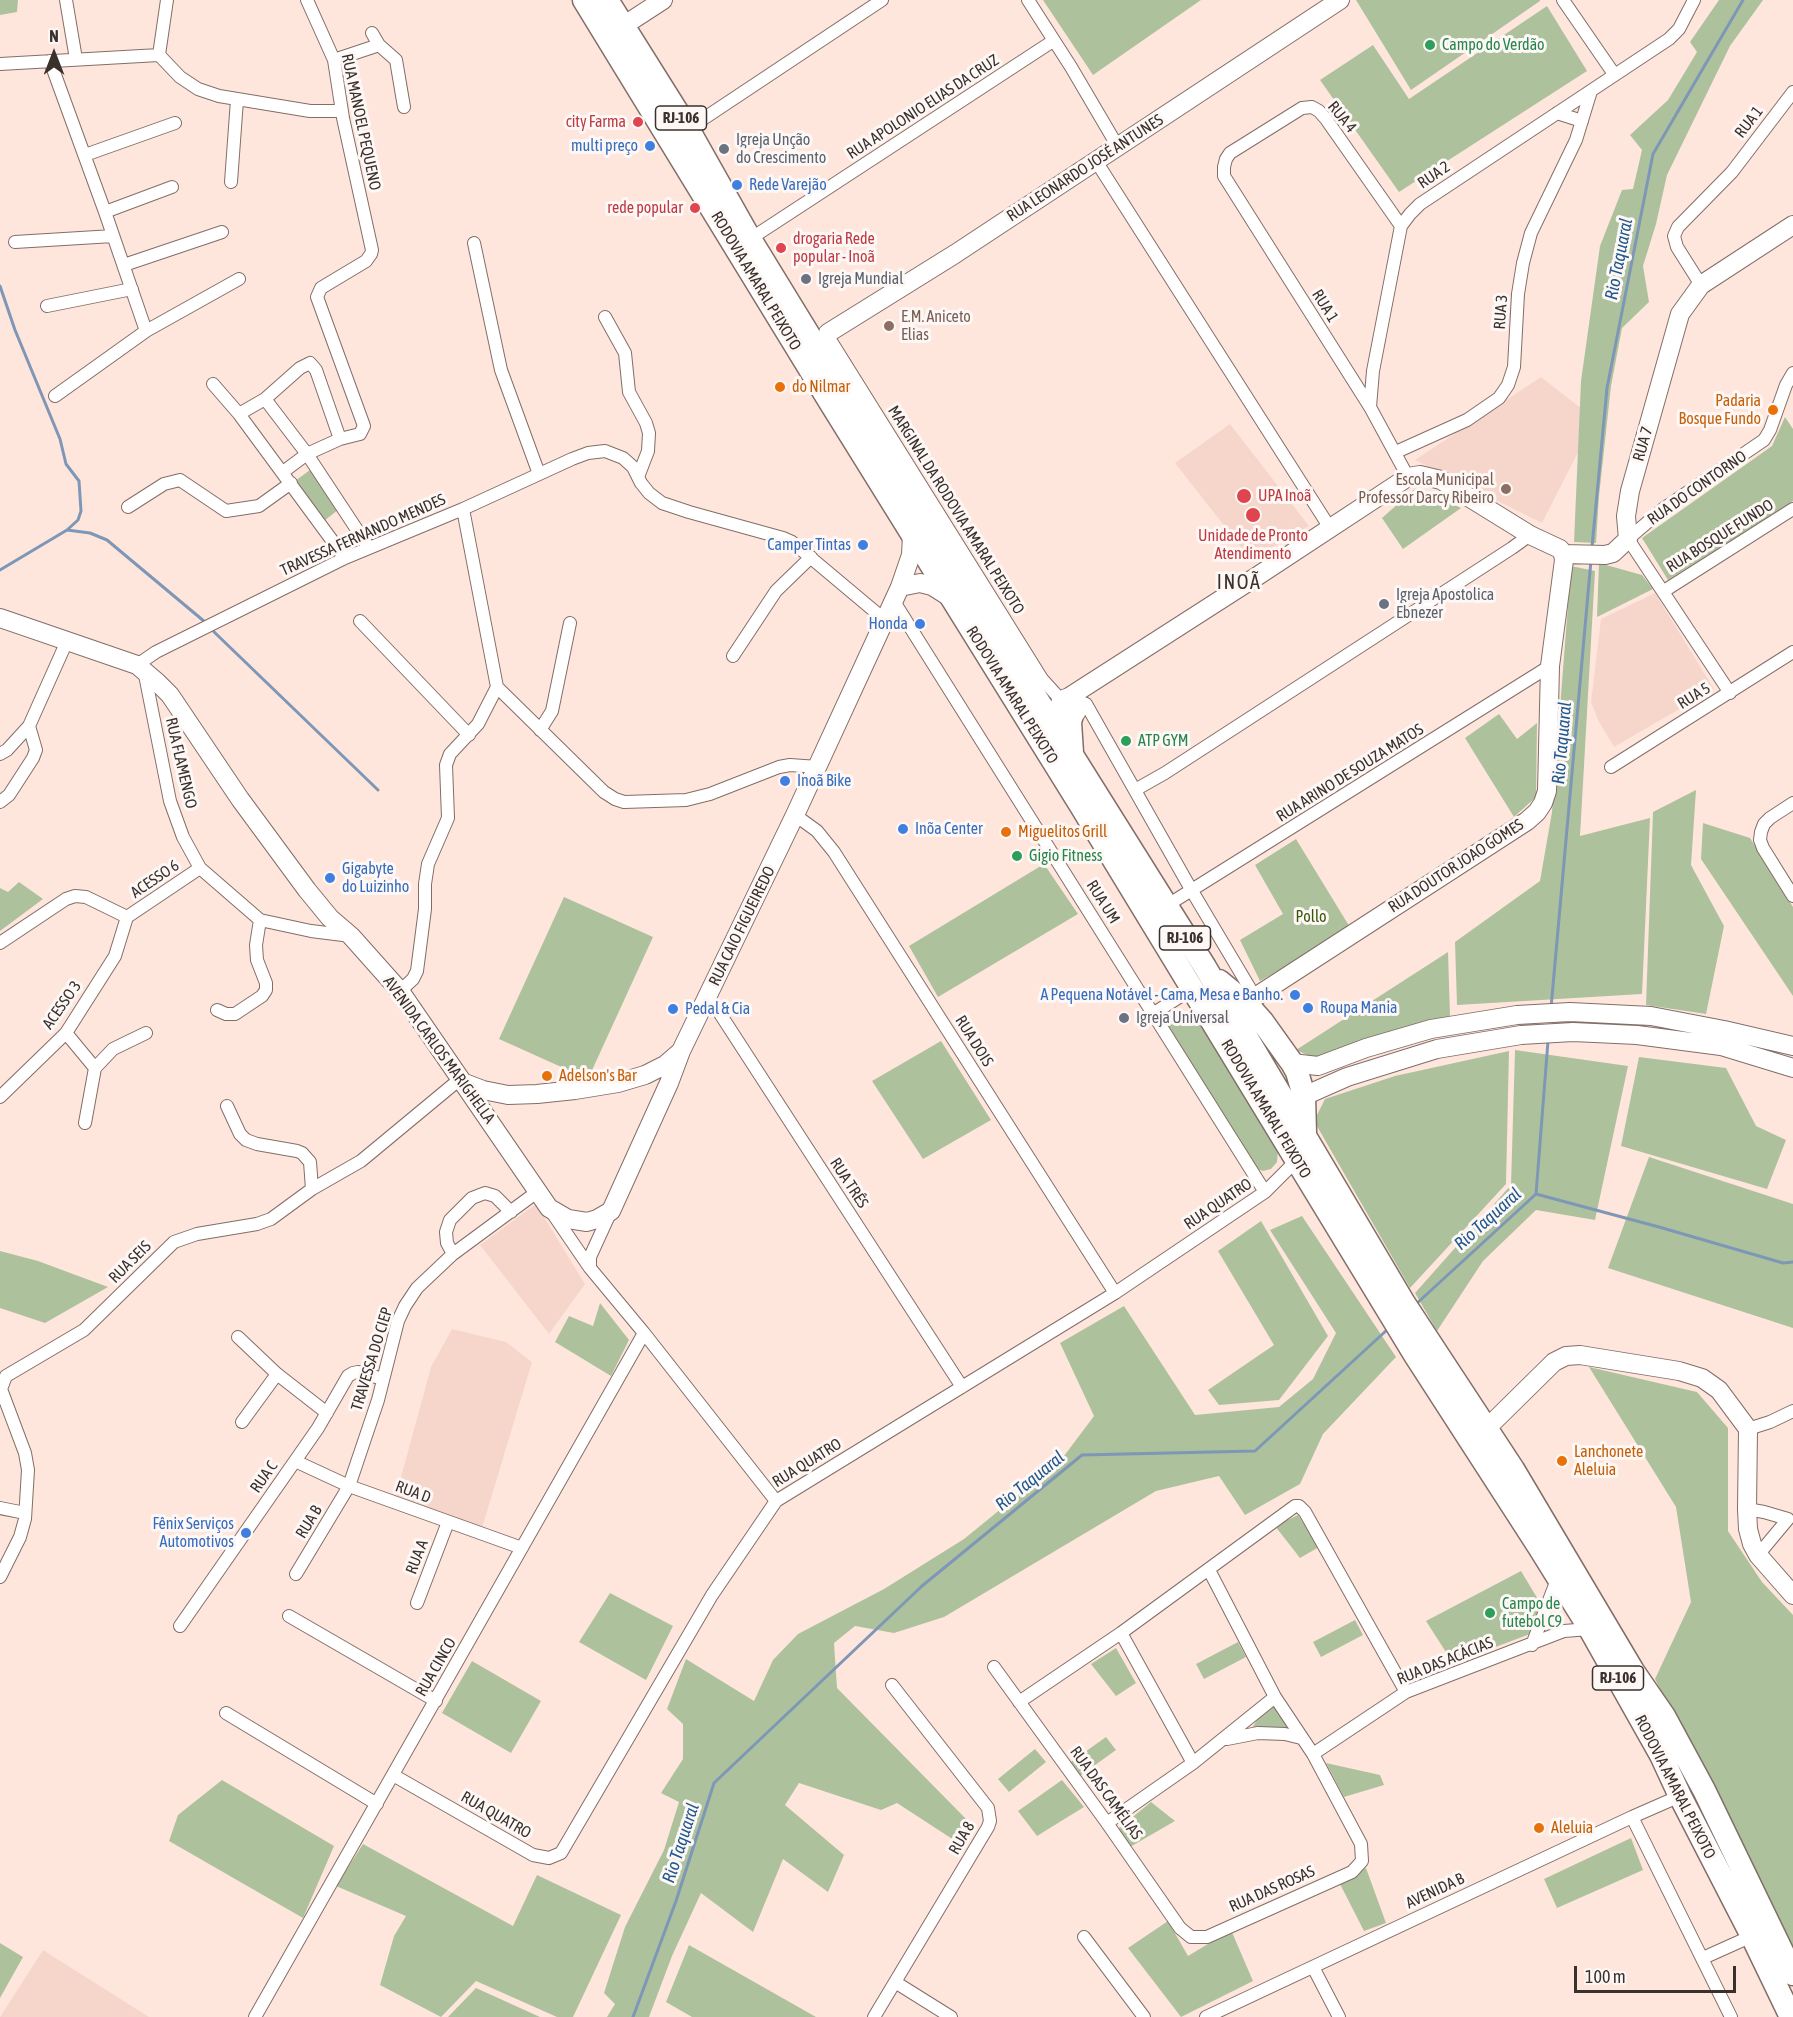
<!DOCTYPE html>
<meta charset="utf-8">
<style>
body{margin:0}
#map{position:relative;width:1793px;height:2017px;overflow:hidden;background:#ffe6dd;font-family:"Asap Condensed",sans-serif}
canvas{display:block}
.north{position:absolute;left:24px;top:24px;width:60px;height:60px;-webkit-text-stroke:4px #fdf8f6;paint-order:stroke;rotate:0deg;font-size:16px;font-weight:700;line-height:24px;text-align:center;color:#3a312d}
.north::after{content:'';display:block;margin:auto;width:21px;height:27px;background:#3a312d;clip-path:polygon(50% 0,100% 100%,50% 72%,0 100%)}
.scale{position:absolute;left:1574px;top:1966px;width:162px;height:27px;box-sizing:border-box;border:3px solid #3a312d;border-top:0;padding-left:8px;font-size:18px;line-height:21px;white-space:nowrap;color:#3a312d;-webkit-text-stroke:4px #fdf8f6;paint-order:stroke}
</style>
<div id="map">
<canvas width="1793" height="2017"></canvas>
<div class="north">N</div>
<div class="scale">100 m</div>
</div>
<script>
const g = document.querySelector('canvas').getContext('2d');
g.lineJoin = 'round';
function fillPath(path, color) {
  g.fillStyle = color;
  g.fill(path, 'evenodd');
}
function shape(rows) {
  const path = new Path2D();
  for (const r of rows) {
    path.moveTo(r[0], r[1]);
    for (let i = 2; i < r.length; i += 2) path.lineTo(r[i], r[i + 1]);
  }
  return path;
}
function stroke(path, color, width, dash) {
  g.strokeStyle = color;
  g.lineWidth = width;
  g.lineCap = dash ? 'butt' : 'round';
  g.setLineDash(dash || []);
  g.stroke(path);
}
function drawText(font, color, halo, rows, align = 'center') {
  g.font = font + ' "Asap Condensed",sans-serif';
  g.lineWidth = 6;
  g.setLineDash([]);
  g.textBaseline = 'middle';
  g.strokeStyle = halo;
  g.fillStyle = color;
  for (const [text, x, y, turn = 0] of rows) {
    g.save();
    g.translate(x, y);
    g.rotate((+turn || 0) * Math.PI / 180);
    g.textAlign = isNaN(turn) ? turn : align;
    if (halo) g.strokeText(text, 0, 0);
    g.fillText(text, 0, 0);
    g.restore();
  }
}
fillPath(shape([
 [1541,377,1595,419,1542,523,1415,460],
 [1230,424,1309,526,1251,560,1175,463],
 [1655,593,1714,689,1614,747,1598,720,1591,702,1601,619],
 [536,1204,585,1284,549,1334,480,1245],
 [452,1329,506,1342,532,1362,482,1528,395,1499,431,1367],
 [43,1950,149,2017,0,2017]
]), '#f6d6cb');
fillPath(shape([
 [0,0,18,0,17,12,0,15],
 [1043,0,1201,0,1093,75],
 [1356,0,1540,0,1540,1,1411,90],
 [1719,0,1763,0,1730,46,1667,175,1656,224,1643,266,1649,302,1622,328,1611,386,1599,496,1596,543,1574,542,1581,381,1600,246,1622,190,1633,189,1642,150,1630,135,1668,100,1697,52,1690,42],
 [1547,6,1587,71,1399,192,1320,80,1373,45,1409,99],
 [1785,417,1793,429,1793,501,1668,580,1642,538,1772,446],
 [314,467,343,506,324,521,295,481],
 [1417,487,1461,508,1403,549,1382,518],
 [1599,563,1642,575,1653,589,1597,617],
 [1571,566,1595,571,1580,836,1650,818,1642,994,1457,1005,1455,942,1540,881,1552,812],
 [1499,714,1517,739,1537,723,1536,797,1514,817,1465,738],
 [1696,790,1691,865,1724,926,1706,1014,1646,1005,1653,812],
 [1703,823,1750,838,1793,907,1793,996,1701,859],
 [1296,839,1351,929,1260,981,1240,940,1283,914,1255,865],
 [1044,864,1078,914,938,997,909,946],
 [19,882,43,899,0,931,0,888,8,892],
 [564,897,653,937,588,1079,499,1039],
 [1448,952,1450,1016,1316,1059,1296,1050],
 [1179,1012,1187,1012,1196,1016,1278,1150,1277,1162,1271,1169,1263,1171,1251,1167,1166,1034,1167,1022,1172,1016],
 [941,1041,991,1120,923,1159,872,1081],
 [1515,1050,1628,1066,1595,1220,1536,1210,1483,1261,1437,1331,1415,1293,1511,1185],
 [1509,1051,1506,1184,1410,1288,1314,1121,1325,1099,1395,1076],
 [1639,1057,1726,1068,1756,1126,1786,1140,1767,1189,1621,1146],
 [1649,1157,1793,1204,1793,1328,1608,1268],
 [1302,1216,1396,1357,1323,1434,1300,1484,1245,1515,1219,1476,1156,1491,944,1617,894,1633,855,1626,834,1643,837,1688,971,1824,960,1844,897,1803,881,1810,799,1783,785,1805,844,1855,828,1892,783,1859,753,1932,701,1893,672,1956,649,2017,607,2017,615,2004,604,1993,625,1927,664,1850,679,1802,661,1793,683,1759,683,1724,667,1709,686,1659,754,1701,773,1660,798,1634,884,1589,964,1539,1061,1460,1094,1416,1060,1343,1124,1306,1195,1415,1279,1407,1313,1379,1336,1333,1270,1230],
 [1261,1221,1328,1336,1279,1400,1219,1405,1208,1390,1274,1345,1218,1251],
 [0,1251,38,1261,108,1287,45,1323,0,1308],
 [600,1303,629,1340,611,1376,555,1342,569,1316,593,1326],
 [1589,1367,1697,1392,1728,1428,1728,1531,1762,1582,1793,1615,1793,1949,1655,1679,1691,1602,1676,1507],
 [1298,1515,1319,1547,1300,1558,1275,1526],
 [1521,1571,1542,1606,1530,1634,1453,1663,1426,1621],
 [610,1593,673,1626,646,1680,579,1642],
 [1355,1620,1363,1635,1321,1657,1313,1642],
 [1238,1642,1246,1657,1204,1679,1196,1664],
 [1116,1648,1136,1683,1116,1696,1091,1664],
 [472,1661,541,1701,511,1753,442,1713],
 [1271,1707,1278,1707,1291,1730,1250,1731,1259,1717],
 [1106,1737,1116,1750,1077,1778,1068,1764],
 [1035,1749,1046,1762,1009,1792,998,1779],
 [1326,1763,1380,1775,1384,1785,1344,1797],
 [222,1780,334,1846,303,1918,169,1841,178,1815],
 [1062,1780,1084,1807,1037,1836,1018,1811],
 [1151,1802,1175,1821,1130,1847,1118,1829],
 [1631,1838,1643,1870,1557,1908,1544,1879],
 [363,1844,513,1926,537,1875,621,1915,573,2017,557,2017,476,1981,441,2017,380,1985,394,1936,406,1916,336,1886],
 [1366,1868,1386,1923,1364,1931,1340,1884],
 [1168,1921,1188,1956,1231,1930,1253,1981,1181,2017,1128,1948],
 [0,1943,23,1957,0,1998],
 [689,1945,816,2017,692,2017,666,2002],
 [476,1988,540,2017,448,2017]
]), '#adc29c');
stroke(shape([
 [0,286,15,330,60,439,66,464,79,481,81,511,78,520,67,530,0,570],
 [67,530,90,533,107,540,205,622],
 [1592,547,1607,388,1653,154,1743,0],
 [211,629,378,790],
 [1551,1008,1591,560],
 [1536,1194,1659,1227,1783,1263,1793,1262],
 [1415,1305,1536,1194,1548,1041],
 [633,2017,676,1901,714,1783,922,1586,1082,1455,1255,1451,1388,1329]
]), '#7e97b6', 3);
const street = shape([
 [66,0,76,59],
 [1028,0,1071,67,1118,147],
 [1563,0,1614,74],
 [379,45,396,60,404,107],
 [159,55,180,77,198,89,219,96,310,111,342,111],
 [159,55,167,0],
 [334,60,379,45,372,33],
 [50,61,105,212,146,331],
 [0,64,159,55],
 [1557,113,1582,121],
 [688,129,882,0],
 [85,155,175,123],
 [1096,161,1330,528],
 [231,182,237,100],
 [105,212,172,187],
 [1401,226,1326,119,1319,111,1312,107,1302,108,1230,153,1226,159,1224,167,1224,176,1370,407,1408,477],
 [750,239,1053,41],
 [15,242,113,236],
 [474,243,501,370,539,474],
 [124,265,222,232],
 [1701,285,1677,247,1674,236,1678,227,1732,172,1793,92],
 [47,306,132,289],
 [605,317,625,353,629,392,646,423,649,433,648,451,638,477],
 [828,333,829,338,1042,679,1061,700],
 [213,384,239,414,345,558],
 [55,396,146,331,239,279],
 [265,399,307,454,369,548],
 [1370,407,1373,371,1401,226,1410,214,1420,204,1669,39,1679,29,1694,0],
 [239,414,265,399,300,368,310,363,316,370,340,439],
 [1396,452,1467,420,1499,398,1508,385,1514,367,1518,294,1523,263,1531,233,1576,140,1591,91],
 [283,472,307,454,340,439,360,434,364,426,317,297,321,288,366,261,371,254,372,250,343,118,334,60,307,0],
 [128,507,164,484,180,480,226,511,259,506,291,483],
 [463,509,497,687,604,792,615,799,624,802,686,800,710,794,779,767,790,765,818,767],
 [1664,591,1793,509],
 [893,600,1265,1192],
 [360,621,469,735],
 [733,656,776,591,811,557],
 [137,665,156,652,345,558,463,509,572,459,588,453,605,451,623,458,633,467,641,483,649,493,662,503,689,512,783,538,792,542,885,620],
 [144,670,170,801,183,837,200,868,260,920,311,931,351,936],
 [1730,693,1628,539,1663,509,1764,440,1770,430,1786,385,1793,373],
 [1077,701,1086,704,1192,891,1255,997],
 [540,730,552,711,570,623],
 [0,754,7,750,29,726,67,641],
 [1611,767,1793,652],
 [1135,790,1165,773,1512,548,1530,535],
 [0,802,9,795,33,758,36,750,29,726],
 [1793,803,1770,818,1764,824,1761,832,1760,840,1763,848,1793,896],
 [795,815,817,831,834,852,1115,1293],
 [1166,906,1550,666],
 [127,917,200,868],
 [0,943,66,899,75,896,86,897,127,917],
 [400,991,413,979,417,971,425,909,425,884,428,864,448,818,446,765,450,754,478,724,497,687],
 [707,999,717,1009,962,1387],
 [217,1010,226,1014,235,1014,262,996,266,990,266,983,257,960,256,945,260,920],
 [1154,1013,1192,989],
 [66,1033,95,1068],
 [0,1097,66,1033,115,956,127,917],
 [227,1106,240,1134,246,1140,257,1144,297,1151,302,1153,310,1162,312,1189],
 [85,1123,95,1068,113,1049,146,1033],
 [551,1211,590,1268,644,1333,776,1501],
 [453,1254,447,1243,446,1232,450,1220,472,1198,485,1193,495,1196,511,1212],
 [590,1268,590,1257,611,1211],
 [238,1337,277,1374,327,1413],
 [242,1422,277,1374],
 [1748,1429,1770,1422,1793,1411],
 [295,1461,349,1486,522,1548],
 [0,1508,25,1513],
 [1747,1509,1764,1512,1788,1519,1758,1555],
 [296,1574,349,1486,378,1400,398,1321,405,1306,417,1288,453,1254,537,1192],
 [0,1577,20,1537,25,1519,28,1470,25,1453,1,1389,6,1376,84,1330,174,1242,197,1234,257,1224,271,1219,312,1189,361,1161,460,1079],
 [417,1603,448,1522],
 [289,1616,436,1701],
 [180,1626,318,1428,348,1376,353,1373,358,1372,383,1379],
 [1121,1633,1193,1763],
 [1532,1645,1558,1577],
 [994,1667,1107,1823,1180,1928,1191,1937,1207,1937,1352,1872,1362,1861,1361,1844,1313,1754,1275,1697,1209,1570],
 [1019,1702,1121,1633,1295,1506,1299,1506,1305,1512,1406,1692],
 [226,1713,377,1804],
 [1227,1739,1258,1733,1285,1734,1301,1738],
 [1313,1754,1406,1692,1564,1631,1590,1629],
 [393,1775,533,1855,549,1858,561,1853,712,1595,776,1501,1115,1293,1265,1192,1297,1160],
 [1632,1817,1731,2017],
 [1107,1823,1193,1763,1275,1697],
 [1084,1937,1144,2017],
 [1703,1958,1752,1936],
 [1313,1967,1339,2017],
 [895,1982,951,2017],
 [255,2017,644,1333],
 [874,2017,988,1827,990,1821,988,1808,892,1685],
 [1206,2017,1632,1817,1680,1796]
]);
const secondary = shape([
 [623,26,663,0],
 [828,333,955,254,1340,0],
 [1563,554,1605,555,1613,553,1628,539,1626,516,1630,491,1680,314,1701,285,1793,225],
 [900,587,920,583,932,586,951,598],
 [0,618,137,665,157,682,170,695,240,799,307,890,330,918,351,936,400,991,549,1208,568,1219,587,1222,597,1219,611,1211,669,1083,681,1051,795,815,900,587,911,555,912,535],
 [1069,697,1077,701,1078,709,1076,713,1068,716,1061,712,1059,708,1061,700,1069,697,1259,575,1408,477,1420,475,1441,480,1530,535,1560,549,1563,554],
 [1246,1003,1527,821,1537,812,1543,803,1547,791,1550,666,1564,560,1563,554],
 [1292,1063,1318,1066,1366,1048,1431,1029,1517,1015,1570,1012,1651,1016,1724,1030,1793,1046],
 [462,1082,483,1090,508,1095,537,1094,575,1090,618,1083,645,1075,665,1065,680,1052],
 [1304,1096,1347,1077,1437,1049,1521,1035,1573,1032,1637,1035,1721,1046,1793,1068],
 [1486,1429,1554,1362,1566,1356,1580,1355,1679,1371,1702,1378,1719,1390,1748,1429,1747,1509,1748,1529,1752,1544,1758,1555,1793,1595]
]);
const highway = shape([
 [584,0,830,402,1081,806,1415,1355,1539,1547,1590,1629,1661,1755,1680,1796,1752,1936,1791,2017],
 [607,0,688,129,750,239,815,345,1205,967,1404,1303,1513,1469,1633,1671,1664,1716,1704,1790,1793,1974],
 [1072,753,1070,722,1072,715],
 [1219,981,1246,1003,1262,1021,1292,1063,1297,1072,1304,1096,1305,1133]
]);
stroke(street, '#836e67', 14);
stroke(secondary, '#836e67', 20);
stroke(highway, '#836e67', 25);
stroke(street, '#fff', 12);
stroke(secondary, '#fff', 18);
stroke(highway, '#fff', 22);
for (const [x, y, r, color] of [
 [1430,45,6,"#2e9e5b"],
 [638,122,6,"#e0444e"],
 [650,146,6,"#3f7fe0"],
 [724,149,6,"#6b7280"],
 [737,185,6,"#3f7fe0"],
 [695,208,6,"#e0444e"],
 [781,248,6,"#e0444e"],
 [806,279,6,"#6b7280"],
 [889,326,6,"#8d6e63"],
 [780,387,6,"#e8710a"],
 [1773,410,6,"#e8710a"],
 [1506,489,6,"#8d6e63"],
 [1244,496,8,"#e0444e"],
 [1253,515,8,"#e0444e"],
 [863,545,6,"#3f7fe0"],
 [1384,604,6,"#6b7280"],
 [920,624,6,"#3f7fe0"],
 [1126,741,6,"#2e9e5b"],
 [785,781,6,"#3f7fe0"],
 [903,829,6,"#3f7fe0"],
 [1006,832,6,"#e8710a"],
 [1017,856,6,"#2e9e5b"],
 [330,878,6,"#3f7fe0"],
 [1295,995,6,"#3f7fe0"],
 [1308,1008,6,"#3f7fe0"],
 [673,1009,6,"#3f7fe0"],
 [1124,1018,6,"#6b7280"],
 [547,1076,6,"#e8710a"],
 [1562,1461,6,"#e8710a"],
 [246,1533,6,"#3f7fe0"],
 [1490,1613,6,"#2e9e5b"],
 [1539,1828,6,"#e8710a"]
]) {
  const dot = new Path2D();
  dot.arc(x, y, r, 0, 2 * Math.PI);
  g.fillStyle = color;
  g.fill(dot);
  stroke(dot, '#fdf8f6', 2);
}
for (const [x, y, w] of [
 [681,118,51],
 [1185,938,51],
 [1618,1678,51]
]) {
  const box = new Path2D();
  box.roundRect(x - w / 2, y - 12, w, 24, 4.5);
  g.fillStyle = '#fdf8f6';
  g.fill(box);
  stroke(box, '#3a312d', 1.5);
}
drawText('bold 15px', '#3a312d', null, [
 ["RJ-106",681,118],
 ["RJ-106",1185,938],
 ["RJ-106",1618,1678]
]);
drawText('16px', '#27864d', '#fdf8f6', [
 ["Campo do Verdão",1442,45],
 ["ATP GYM",1138,741],
 ["Gigio Fitness",1029,856],
 ["Campo de",1502,1604],
 ["futebol C9",1502,1622]
], 'left');
drawText('16px', '#3a312d', '#fdf8f6', [
 ["RUA APOLONIO ELIAS DA CRUZ",923,107,-33],
 ["RUA 4",1342,117,50],
 ["RUA MANOEL PEQUENO",361,122,78],
 ["RUA 1",1749,122,-52],
 ["RUA LEONARDO JOSÉ ANTUNES",1085,168,-33],
 ["RUA 2",1434,175,-34],
 ["RODOVIA AMARAL PEIXOTO",756,281,59],
 ["RUA 1",1325,306,58],
 ["RUA 3",1501,312,-86],
 ["RUA 7",1643,444,-74],
 ["RUA DO CONTORNO",1697,488,-35],
 ["MARGINAL DA RODOVIA AMARAL PEIXOTO",956,510,58],
 ["TRAVESSA FERNANDO MENDES",363,535,-24],
 ["RUA BOSQUE FUNDO",1720,536,-32],
 ["RODOVIA AMARAL PEIXOTO",1012,695,58],
 ["RUA 5",1694,696,-32],
 ["RUA FLAMENGO",181,763,77],
 ["RUA ARINO DE SOUZA MATOS",1350,773,-32],
 ["RUA DOUTOR JOAO GOMES",1456,866,-33],
 ["ACESSO 6",155,879,-34],
 ["RUA UM",1103,902,58],
 ["RUA CAIO FIGUEIREDO",742,926,-64],
 ["ACESSO 3",62,1005,-55],
 ["RUA DOIS",974,1041,58],
 ["AVENIDA CARLOS MARIGHELLA",439,1050,54],
 ["RODOVIA AMARAL PEIXOTO",1266,1109,59],
 ["RUA TRÊS",849,1183,57],
 ["RUA QUATRO",1218,1204,-34],
 ["RUA SEIS",130,1262,-45],
 ["TRAVESSA DO CIEP",372,1359,-73],
 ["RUA QUATRO",807,1463,-32],
 ["RUA C",264,1477,-55],
 ["RUA D",413,1492,20],
 ["RUA B",309,1522,-59],
 ["RUA A",417,1557,-69],
 ["RUA DAS ACÁCIAS",1445,1661,-22],
 ["RUA CINCO",436,1667,-60],
 ["RODOVIA AMARAL PEIXOTO",1675,1787,63],
 ["RUA DAS CAMÉLIAS",1106,1793,54],
 ["RUA QUATRO",496,1815,30],
 ["RUA 8",962,1838,-60],
 ["RUA DAS ROSAS",1272,1889,-24],
 ["AVENIDA B",1435,1891,-25]
]);
drawText('16px', '#be3a42', '#fdf8f6', [
 ["city Farma",626,122],
 ["rede popular",683,208],
 ["drogaria Rede",793,239,"left"],
 ["popular - Inoã",793,257,"left"],
 ["UPA Inoã",1258,496,"left"],
 ["Unidade de Pronto",1253,536,"center"],
 ["Atendimento",1253,554,"center"]
], 'right');
drawText('16px', '#5b616d', '#fdf8f6', [
 ["Igreja Unção",736,140],
 ["do Crescimento",736,158],
 ["Igreja Mundial",818,279],
 ["Igreja Apostolica",1396,595],
 ["Ebnezer",1396,613],
 ["Igreja Universal",1136,1018]
], 'left');
drawText('16px', '#366cbe', '#fdf8f6', [
 ["multi preço",638,146,"right"],
 ["Rede Varejão",749,185],
 ["Camper Tintas",851,545,"right"],
 ["Honda",908,624,"right"],
 ["Inoã Bike",797,781],
 ["Inõa Center",915,829],
 ["Gigabyte",342,869],
 ["do Luizinho",342,887],
 ["A Pequena Notável - Cama, Mesa e Banho.",1283,995,"right"],
 ["Roupa Mania",1320,1008],
 ["Pedal & Cia",685,1009],
 ["Fênix Serviços",234,1524,"right"],
 ["Automotivos",234,1542,"right"]
], 'left');
drawText('16px', '#785e54', '#fdf8f6', [
 ["E.M. Aniceto",901,317],
 ["Elias",901,335],
 ["Escola Municipal",1494,480,"right"],
 ["Professor Darcy Ribeiro",1494,498,"right"]
], 'left');
drawText('16px', '#c56008', '#fdf8f6', [
 ["do Nilmar",792,387],
 ["Padaria",1761,401,"right"],
 ["Bosque Fundo",1761,419,"right"],
 ["Miguelitos Grill",1018,832],
 ["Adelson's Bar",559,1076],
 ["Lanchonete",1574,1452],
 ["Aleluia",1574,1470],
 ["Aleluia",1551,1828]
], 'left');
drawText('16px', '#365709', '#fdf8f6', [
 ["Pollo",1311,917]
]);
drawText('italic 18px', '#21588f', '#fdf8f6', [
 ["Rio Taquaral",1619,259,-79],
 ["Rio Taquaral",1562,743,-85],
 ["Rio Taquaral",1488,1219,-42],
 ["Rio Taquaral",1030,1481,-39],
 ["Rio Taquaral",681,1843,-72]
]);
g.letterSpacing = '1.5px';
drawText('20px', '#3a312d', '#fdf8f6', [
 ["INOÃ",1239,583]
]);
g.letterSpacing = '0px';
</script>
